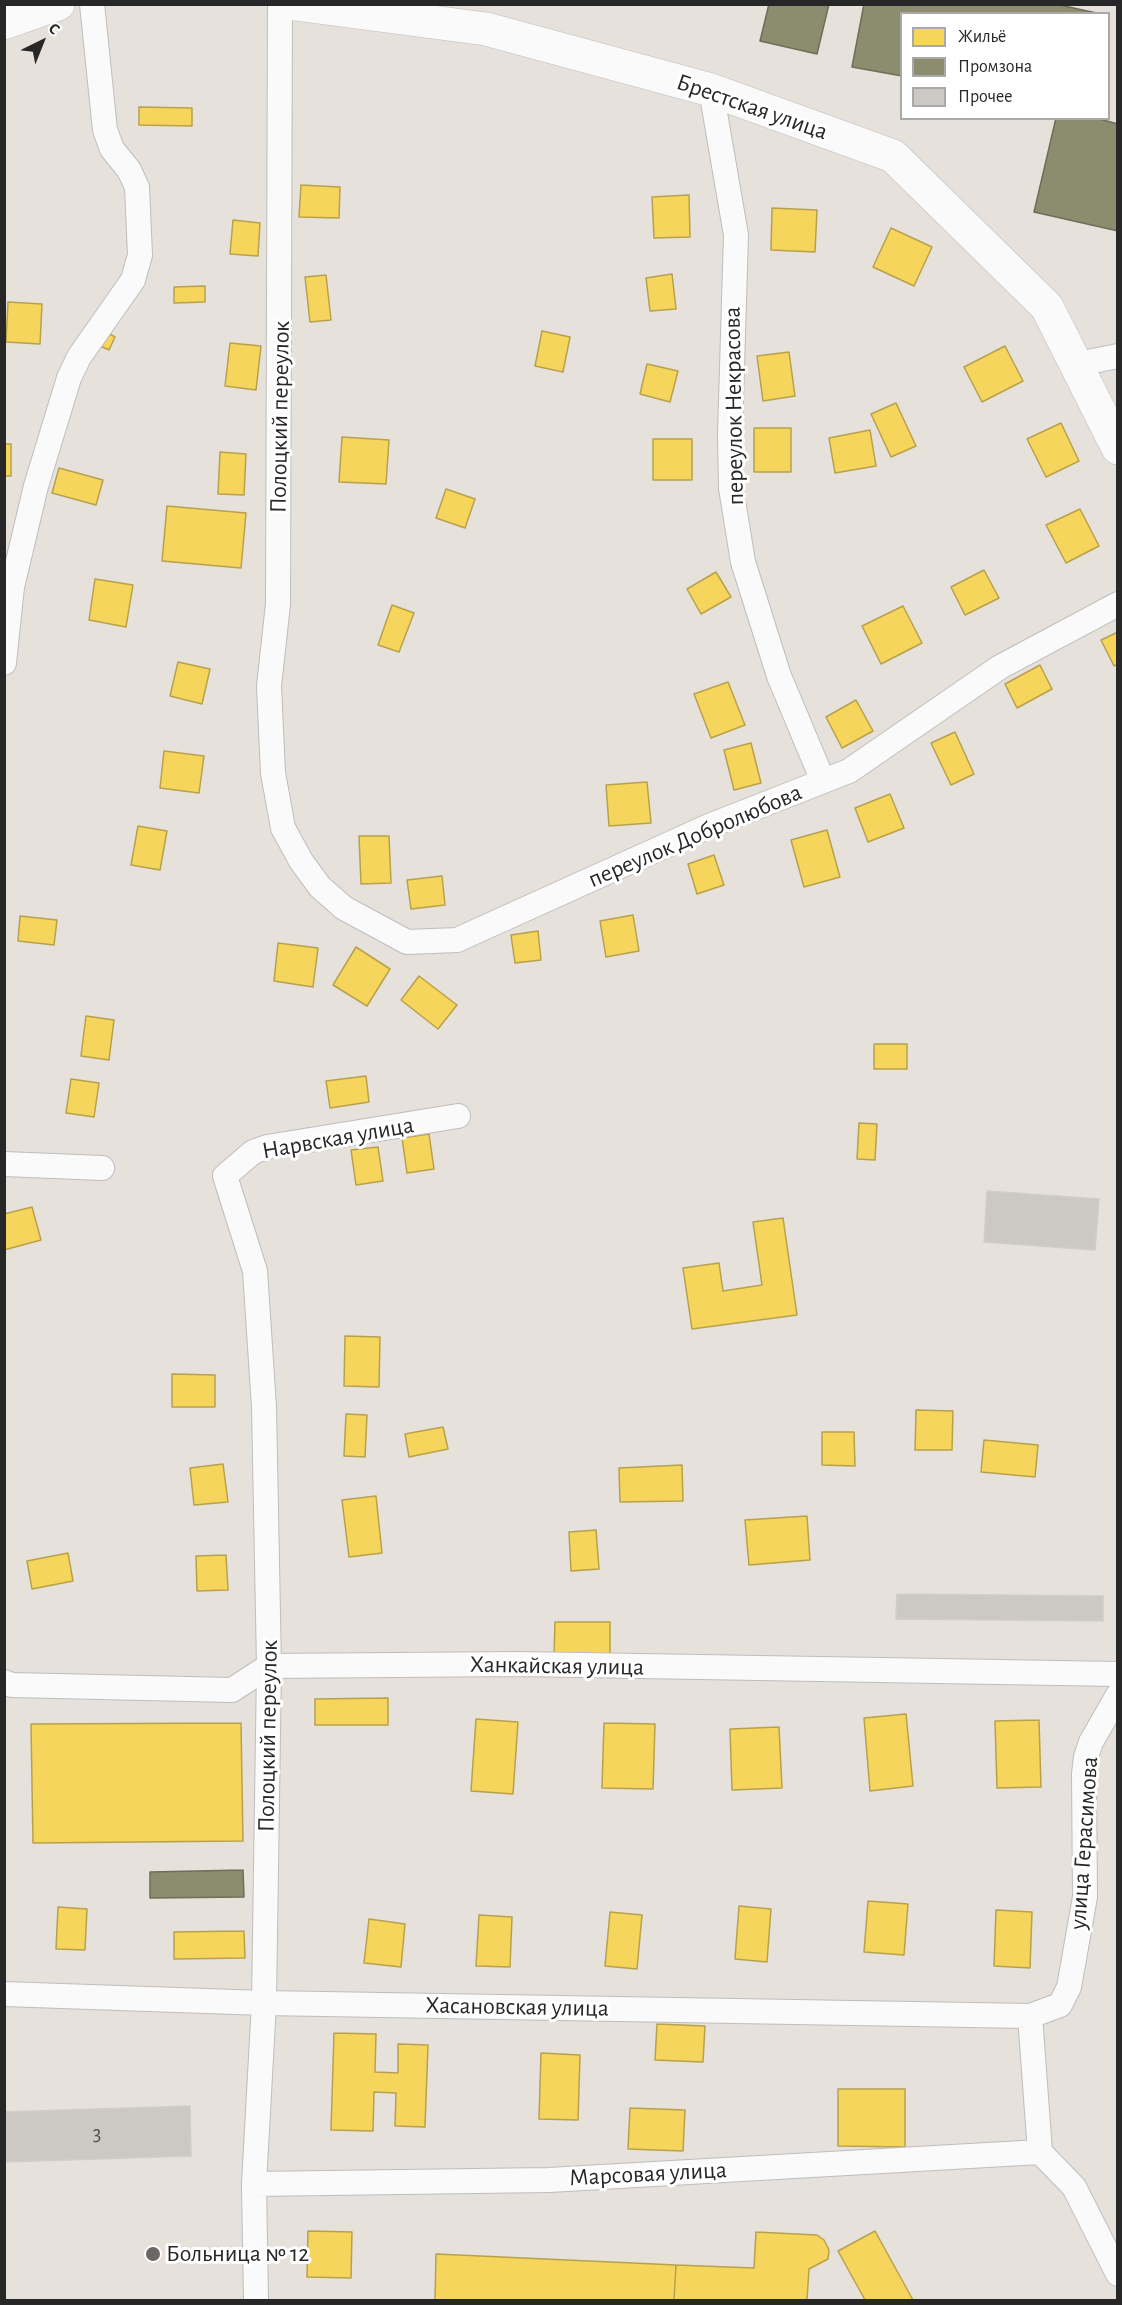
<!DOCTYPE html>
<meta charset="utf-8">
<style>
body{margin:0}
#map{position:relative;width:1122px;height:2305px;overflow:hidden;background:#e6e1db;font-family:"Alegreya Sans",sans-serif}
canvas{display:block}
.frame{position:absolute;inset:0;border:6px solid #272727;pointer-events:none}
.legend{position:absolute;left:900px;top:12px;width:210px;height:108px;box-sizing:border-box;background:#fff;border:2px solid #a9a9a9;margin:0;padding:8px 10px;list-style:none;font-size:18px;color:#272727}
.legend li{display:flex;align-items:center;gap:12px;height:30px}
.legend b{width:30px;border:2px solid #a9a9a9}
.north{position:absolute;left:12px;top:12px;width:60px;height:60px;-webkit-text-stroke:4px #fff;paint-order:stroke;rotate:43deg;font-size:16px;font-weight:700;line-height:24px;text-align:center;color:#272727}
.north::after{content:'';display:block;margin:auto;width:21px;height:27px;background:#272727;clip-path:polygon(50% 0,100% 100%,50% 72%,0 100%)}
</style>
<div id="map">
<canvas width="1122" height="2305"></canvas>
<div class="frame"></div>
<ul class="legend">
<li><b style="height:16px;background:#f6d55c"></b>Жильё</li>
<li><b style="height:16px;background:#8c8c6e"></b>Промзона</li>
<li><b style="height:16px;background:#ccc9c5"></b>Прочее</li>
</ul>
<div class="north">С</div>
</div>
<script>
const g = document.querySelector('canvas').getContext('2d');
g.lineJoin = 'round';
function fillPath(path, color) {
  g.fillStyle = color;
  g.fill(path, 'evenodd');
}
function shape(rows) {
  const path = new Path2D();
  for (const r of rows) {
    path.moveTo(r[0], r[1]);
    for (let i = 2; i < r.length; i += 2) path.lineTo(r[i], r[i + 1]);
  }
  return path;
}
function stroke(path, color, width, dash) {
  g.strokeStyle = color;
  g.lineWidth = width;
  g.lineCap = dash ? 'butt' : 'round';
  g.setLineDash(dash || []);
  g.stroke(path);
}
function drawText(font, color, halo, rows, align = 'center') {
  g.font = font + ' "Alegreya Sans",sans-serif';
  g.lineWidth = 6;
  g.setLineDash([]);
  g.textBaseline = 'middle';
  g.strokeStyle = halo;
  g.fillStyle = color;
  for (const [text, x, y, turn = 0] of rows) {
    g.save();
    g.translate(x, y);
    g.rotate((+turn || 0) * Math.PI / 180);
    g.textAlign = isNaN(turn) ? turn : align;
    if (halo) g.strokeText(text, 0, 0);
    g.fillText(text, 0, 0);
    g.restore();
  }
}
const homes = shape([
 [139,107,192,108,192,126,139,125,139,107],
 [301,185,340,187,339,218,299,217,301,185],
 [689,195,690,237,654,238,652,197,689,195],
 [772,208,817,210,815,252,771,250,772,208],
 [233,220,260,223,258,256,230,254,233,220],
 [891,228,932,247,914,286,873,267,891,228],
 [672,274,676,309,650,311,646,278,672,274],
 [326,275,331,320,310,322,305,277,326,275],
 [205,286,205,302,174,303,174,287,205,286],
 [8,302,42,304,40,344,6,342,8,302],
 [542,331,570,337,563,372,535,366,542,331],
 [106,332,115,337,109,350,100,346,106,332],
 [230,343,261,346,256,390,225,386,230,343],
 [1005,346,1023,381,982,402,964,367,1005,346],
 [789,352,795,396,763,401,757,356,789,352],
 [647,364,678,371,670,402,640,394,647,364],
 [896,403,916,446,891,457,871,414,896,403],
 [1061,423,1079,461,1046,477,1027,439,1061,423],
 [754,428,791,428,791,472,754,472,754,428],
 [870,430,876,466,835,473,829,438,870,430],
 [342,437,389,440,386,484,339,482,342,437],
 [653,439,692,439,692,480,653,480,653,439],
 [4,444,11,444,11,476,4,476,4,444],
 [220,452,246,454,244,495,218,494,220,452],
 [59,468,103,480,96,505,52,493,59,468],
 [446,489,475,499,465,528,436,518,446,489],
 [167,506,246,513,241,568,162,561,167,506],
 [1080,509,1099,546,1066,563,1046,525,1080,509],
 [984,570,999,598,965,615,951,587,984,570],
 [716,572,731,597,701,614,687,589,716,572],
 [95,579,133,585,126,627,89,620,95,579],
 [392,605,414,613,399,652,378,645,392,605],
 [903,606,922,643,881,664,862,626,903,606],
 [1118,632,1118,664,1114,666,1101,640,1118,632],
 [178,662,210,669,202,704,170,696,178,662],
 [1040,665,1052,689,1017,708,1005,684,1040,665],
 [728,682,745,725,711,738,694,694,728,682],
 [856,700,873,731,842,748,826,717,856,700],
 [955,732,974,774,951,785,931,743,955,732],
 [751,743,761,783,734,790,724,750,751,743],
 [164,751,204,756,199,793,160,788,164,751],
 [647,782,651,823,609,826,606,785,647,782],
 [890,794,904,828,868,842,855,808,890,794],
 [138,826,167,831,160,870,131,865,138,826],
 [827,830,840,877,804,887,791,840,827,830],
 [359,836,389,836,391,883,361,884,359,836],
 [714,855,724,885,697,894,688,864,714,855],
 [442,876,445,905,411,909,407,880,442,876],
 [633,915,639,951,606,957,600,921,633,915],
 [20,916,57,920,54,945,18,941,20,916],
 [538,931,541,960,515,963,511,935,538,931],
 [278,943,318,948,313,987,274,981,278,943],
 [356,947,390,969,367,1006,333,985,356,947],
 [419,976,457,1005,438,1029,401,1000,419,976],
 [86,1016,114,1020,109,1060,81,1056,86,1016],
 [874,1044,907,1044,907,1069,874,1069,874,1044],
 [366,1076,369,1102,330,1108,326,1081,366,1076],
 [71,1079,99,1083,94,1117,66,1113,71,1079],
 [859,1123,877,1124,875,1160,857,1159,859,1123],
 [429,1134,434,1169,407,1173,402,1138,429,1134],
 [378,1147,383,1181,356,1185,351,1150,378,1147],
 [32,1207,41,1240,4,1250,4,1214,32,1207],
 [783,1218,797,1315,692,1329,683,1268,719,1263,723,1291,762,1285,753,1222,783,1218],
 [345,1336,380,1337,379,1387,344,1386,345,1336],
 [172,1374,215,1375,215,1407,172,1407,172,1374],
 [916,1410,953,1411,952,1450,915,1450,916,1410],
 [346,1414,367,1415,365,1457,344,1456,346,1414],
 [443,1427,448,1449,409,1457,405,1434,443,1427],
 [822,1432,854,1432,855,1466,822,1465,822,1432],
 [984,1440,1038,1445,1035,1477,981,1472,984,1440],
 [223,1464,228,1502,194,1505,190,1468,223,1464],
 [682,1465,683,1501,620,1502,619,1468,682,1465],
 [376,1496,382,1553,349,1557,342,1500,376,1496],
 [807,1516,810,1560,749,1565,745,1520,807,1516],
 [596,1530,599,1569,571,1571,569,1532,596,1530],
 [68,1553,73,1581,32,1589,27,1561,68,1553],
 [226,1555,228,1590,197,1591,196,1556,226,1555],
 [555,1622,610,1622,610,1655,554,1655,555,1622],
 [388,1698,388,1725,315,1725,315,1699,388,1698],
 [906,1714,913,1786,870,1791,864,1718,906,1714],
 [476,1719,518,1722,513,1794,471,1791,476,1719],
 [1039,1720,1041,1787,997,1788,995,1721,1039,1720],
 [241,1723,243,1841,33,1843,31,1724,241,1723],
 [604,1723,655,1724,653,1789,602,1788,604,1723],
 [779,1727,782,1788,732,1790,730,1729,779,1727],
 [868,1901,908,1904,904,1955,864,1952,868,1901],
 [739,1906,771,1909,767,1962,735,1959,739,1906],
 [58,1907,87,1909,85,1950,56,1949,58,1907],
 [996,1910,1032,1912,1030,1968,994,1966,996,1910],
 [610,1912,642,1915,637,1969,605,1966,610,1912],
 [479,1915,512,1917,510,1967,476,1966,479,1915],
 [369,1919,405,1924,401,1967,364,1963,369,1919],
 [244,1931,245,1958,174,1959,174,1932,244,1931],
 [657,2024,705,2026,703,2062,655,2060,657,2024],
 [334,2033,376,2034,375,2072,398,2073,398,2044,428,2045,425,2127,395,2126,396,2093,374,2092,373,2131,331,2130,334,2033],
 [541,2053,580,2055,578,2120,539,2119,541,2053],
 [838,2089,905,2089,905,2147,838,2146,838,2089],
 [630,2108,685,2110,683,2151,628,2149,630,2108],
 [308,2231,352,2232,351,2278,307,2277,308,2231],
 [875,2231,913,2300,865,2300,838,2251,875,2231],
 [756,2232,817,2235,824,2240,829,2250,828,2259,809,2269,807,2300,674,2300,676,2265,754,2268,756,2232],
 [436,2254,676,2265,674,2300,435,2300,436,2254]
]);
fillPath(homes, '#f6d55c');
stroke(homes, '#b8a14c', 1.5);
const industry = shape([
 [769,4,829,4,817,54,760,41,769,4],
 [864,4,1055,4,1101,14,902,14,902,76,852,67,864,4],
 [1056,118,1096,118,1118,124,1118,231,1034,212,1056,118],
 [243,1870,244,1897,150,1898,150,1872,243,1870]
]);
fillPath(industry, '#8c8c6e');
stroke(industry, '#6e6e59', 1.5);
const building = shape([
 [987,1191,1099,1199,1095,1250,984,1242,987,1191],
 [897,1594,1103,1596,1103,1621,896,1619,897,1594],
 [190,2106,191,2156,4,2162,4,2112,190,2106]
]);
fillPath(building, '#ccc9c5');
stroke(building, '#d1cdc8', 1.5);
const street = shape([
 [280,4,278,604,269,686,273,773,283,828,301,861,320,887,344,908,407,942,457,940,709,826,849,771,1000,667,1118,604],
 [711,90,736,235,730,434,731,488,743,562,779,676,823,781],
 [1078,364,1118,356],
 [4,663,12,587,36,486,69,378,79,357,133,280,140,255,137,187,129,170,112,149,105,130,92,4],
 [4,1164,102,1168],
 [4,1682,12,1685,232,1690,269,1666,520,1664,1118,1674],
 [1118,1695,1091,1742,1086,1757,1084,1774,1085,1897,1069,1987,1060,2005,1030,2016,1040,2152,1074,2187,1118,2274],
 [4,1994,264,2003,1030,2016],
 [254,2184,549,2180,1040,2152],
 [256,2300,254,2184,264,2003,269,1666,264,1407,255,1271,225,1176,253,1152,267,1147,458,1116]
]);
const secondary = shape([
 [295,4,486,29,711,90,893,156,1047,307,1118,448],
 [4,23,58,4]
]);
stroke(street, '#bfbdbd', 26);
stroke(secondary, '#bfbdbd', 34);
stroke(street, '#fbfafa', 24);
stroke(secondary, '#fbfafa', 33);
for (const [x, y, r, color] of [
 [153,2254,8,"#6a6866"]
]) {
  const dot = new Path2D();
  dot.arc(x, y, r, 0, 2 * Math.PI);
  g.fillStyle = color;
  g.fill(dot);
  stroke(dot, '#fff', 2);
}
drawText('21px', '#51504f', null, [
 ["3",97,2134]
]);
drawText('24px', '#272727', '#fff', [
 ["Брестская улица",752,107,19],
 ["переулок Некрасова",734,406,-91],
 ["Полоцкий переулок",280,417,-89],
 ["переулок Добролюбова",695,836,-23],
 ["Нарвская улица",338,1138,-10],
 ["Ханкайская улица",557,1666,1],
 ["Полоцкий переулок",268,1736,-89],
 ["улица Герасимова",1084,1843,-86],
 ["Хасановская улица",517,2007,1],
 ["Марсовая улица",648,2174,-3]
]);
drawText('24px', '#272727', '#fff', [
 ["Больница № 12",166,2254]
], 'left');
</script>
